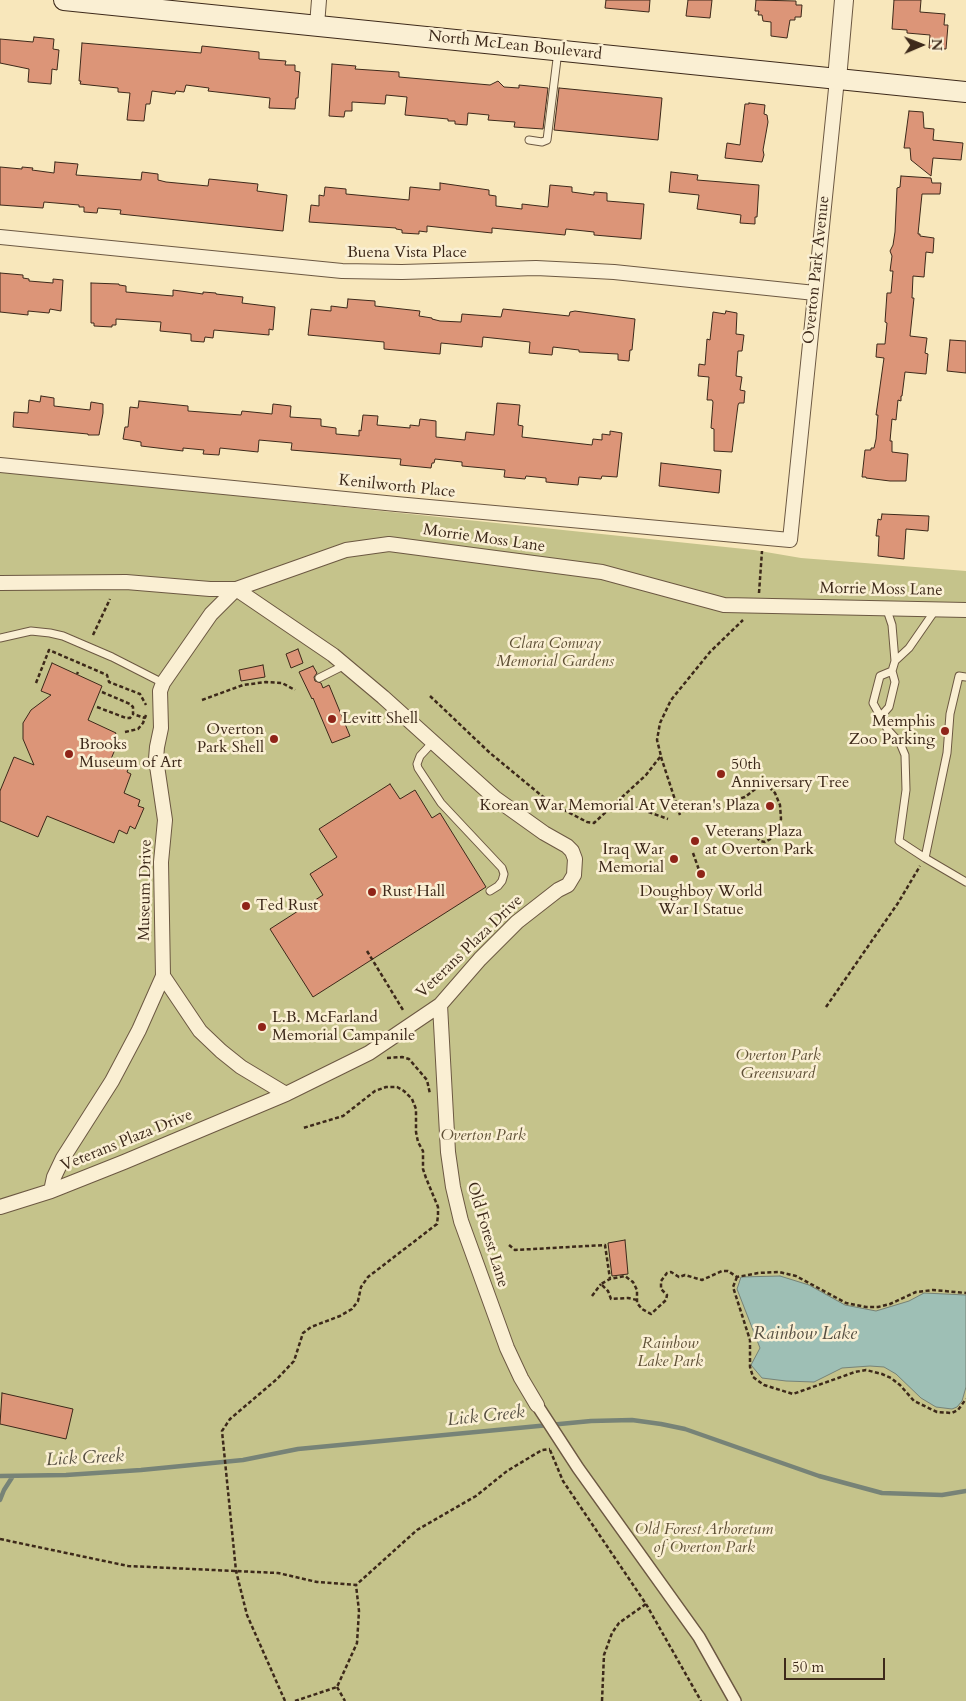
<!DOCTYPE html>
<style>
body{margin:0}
#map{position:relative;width:966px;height:1701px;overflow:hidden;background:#f8e7bb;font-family:Cardo,serif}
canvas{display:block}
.north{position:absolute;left:896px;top:20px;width:50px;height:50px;-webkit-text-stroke:4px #faefd3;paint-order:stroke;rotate:89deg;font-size:14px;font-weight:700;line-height:20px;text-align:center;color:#3d291a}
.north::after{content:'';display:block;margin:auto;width:18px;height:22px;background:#3d291a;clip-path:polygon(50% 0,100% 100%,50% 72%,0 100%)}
.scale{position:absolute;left:784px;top:1658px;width:101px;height:22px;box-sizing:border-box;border:2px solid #3d291a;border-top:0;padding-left:6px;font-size:15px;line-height:18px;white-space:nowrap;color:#3d291a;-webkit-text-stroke:4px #faefd3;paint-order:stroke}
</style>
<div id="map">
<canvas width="966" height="1701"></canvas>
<div class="north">N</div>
<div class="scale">50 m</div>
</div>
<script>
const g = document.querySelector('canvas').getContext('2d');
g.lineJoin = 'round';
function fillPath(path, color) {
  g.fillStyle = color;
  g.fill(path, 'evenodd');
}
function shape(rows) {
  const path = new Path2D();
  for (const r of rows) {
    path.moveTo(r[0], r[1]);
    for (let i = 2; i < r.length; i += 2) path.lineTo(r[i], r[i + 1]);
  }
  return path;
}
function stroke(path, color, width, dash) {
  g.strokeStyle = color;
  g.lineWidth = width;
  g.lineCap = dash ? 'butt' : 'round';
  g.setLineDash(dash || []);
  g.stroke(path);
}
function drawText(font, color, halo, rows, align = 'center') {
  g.font = font + ' Cardo,serif';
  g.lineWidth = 5;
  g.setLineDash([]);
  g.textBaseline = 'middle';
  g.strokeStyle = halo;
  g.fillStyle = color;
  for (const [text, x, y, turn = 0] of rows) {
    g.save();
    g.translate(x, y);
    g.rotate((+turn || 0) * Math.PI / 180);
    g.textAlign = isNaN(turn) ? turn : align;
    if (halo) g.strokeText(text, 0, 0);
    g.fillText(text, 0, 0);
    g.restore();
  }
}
fillPath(shape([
 [0,471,754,550,801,558,966,571,966,1701,0,1701]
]), '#c5c38b');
const water = shape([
 [780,1276,809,1285,845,1305,876,1311,909,1301,924,1293,966,1295,966,1387,962,1401,957,1407,952,1409,936,1407,921,1398,896,1374,884,1367,870,1366,842,1368,814,1382,786,1381,762,1378,751,1365,760,1348,737,1289,741,1277,780,1276]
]);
fillPath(water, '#9ebfb5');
stroke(water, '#778377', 1);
stroke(shape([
 [0,1476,66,1475,141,1470,243,1460,298,1449,591,1421,632,1420,661,1424,685,1429,819,1476,882,1493,942,1495,966,1491],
 [0,1500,4,1490,13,1476]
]), '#778377', 4.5);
const building = shape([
 [606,0,650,0,649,12,605,8,606,0],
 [688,0,712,0,710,18,686,16,688,0],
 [756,0,796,1,796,5,802,5,801,17,795,17,795,20,790,20,787,38,771,36,771,22,763,21,762,15,758,15,759,11,755,11,756,0],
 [894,0,921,0,920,12,945,14,944,25,948,25,946,49,929,48,930,35,907,33,907,30,892,29,894,0],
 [34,37,54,39,53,49,59,50,57,70,52,69,51,84,28,82,29,69,0,63,0,39,33,42,34,37],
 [82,43,201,53,202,46,259,52,259,59,286,61,285,65,295,65,295,71,300,72,298,98,296,98,295,109,269,108,270,98,208,91,209,88,186,85,184,92,176,91,175,94,152,91,150,104,146,104,144,121,127,120,130,93,118,92,118,88,80,84,81,81,79,81,82,43],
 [332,64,356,66,355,69,399,72,399,77,490,85,498,81,504,87,519,88,519,85,548,88,543,129,514,127,515,122,488,120,489,115,468,113,467,125,455,124,455,121,448,121,448,119,405,115,407,97,386,95,385,104,352,102,352,111,345,111,344,117,329,116,332,64],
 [559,88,662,98,658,140,554,130,559,88],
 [749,103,765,105,764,114,767,115,768,122,763,150,764,155,762,162,725,158,727,143,740,145,745,104,749,104,749,103],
 [909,111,923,112,924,128,934,129,933,140,963,143,961,160,933,158,931,176,911,160,910,148,904,148,909,111],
 [55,162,78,164,76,175,141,180,142,172,158,174,158,180,166,182,208,186,209,179,258,184,257,191,287,195,283,231,120,214,121,210,98,208,97,213,84,212,84,207,79,207,79,205,44,202,43,208,0,205,0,167,22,169,22,167,33,168,32,170,54,173,55,162],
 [671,172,698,175,697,180,759,185,757,217,755,217,755,224,740,223,741,215,697,209,699,195,669,192,671,172],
 [901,176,931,178,932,183,941,183,940,194,922,194,918,234,920,234,920,236,934,238,933,253,926,252,924,277,913,276,912,298,914,298,910,336,927,338,925,353,928,354,926,374,905,372,902,396,901,396,901,401,898,400,896,420,892,419,890,441,892,441,892,452,908,454,906,481,890,481,866,478,866,477,862,477,865,450,871,450,871,448,874,448,876,439,878,415,876,415,884,358,876,357,877,344,885,344,887,323,885,322,887,293,891,293,893,271,890,271,892,256,890,251,893,245,895,232,897,188,900,187,901,176],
 [440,183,489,190,489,195,496,196,496,206,522,209,522,204,548,207,550,185,572,187,572,192,594,195,594,192,607,193,607,201,644,204,641,239,594,235,594,232,566,229,565,235,492,228,492,233,427,226,427,232,419,231,419,234,402,233,402,230,396,229,396,228,309,222,311,205,319,206,319,195,324,196,325,187,346,189,346,194,409,200,410,187,440,190,440,183],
 [0,273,23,275,23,278,29,279,29,281,53,283,53,279,63,280,61,311,50,309,49,313,28,311,28,315,0,312,0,273],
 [91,283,119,284,119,285,126,286,126,292,173,296,173,290,203,294,203,292,216,293,216,294,243,297,242,303,275,307,273,330,269,329,269,335,214,330,213,338,205,337,204,342,191,341,191,334,160,331,161,322,116,319,116,325,112,325,112,327,94,326,94,323,91,323,91,283],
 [348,299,375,301,375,306,420,311,419,316,432,318,432,319,440,321,461,322,462,314,501,317,503,309,569,316,570,312,575,311,635,319,632,350,630,350,629,361,618,360,618,354,579,352,579,350,553,347,552,355,529,353,530,342,483,337,482,347,441,343,440,354,384,349,384,342,308,335,311,309,331,311,331,306,347,308,348,299],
 [726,311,737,313,736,334,744,335,742,351,738,351,736,376,742,377,740,390,745,391,744,403,739,403,738,405,732,452,714,451,714,429,711,428,713,402,712,400,707,400,709,377,698,376,699,364,705,365,707,339,710,340,713,312,725,314,726,311],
 [950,340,966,341,966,373,947,371,950,340],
 [41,396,54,398,54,406,90,410,91,402,103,404,103,413,99,435,88,435,88,434,13,427,14,412,28,413,29,400,40,402,41,396],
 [139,401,188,406,188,411,241,415,242,411,272,414,273,404,291,406,290,417,321,419,321,426,336,428,336,434,359,436,359,430,361,431,363,415,378,416,377,425,410,428,410,425,419,426,420,419,436,421,436,437,465,440,466,432,494,435,497,403,520,405,518,425,523,426,522,437,592,445,593,439,602,440,602,434,610,435,610,431,622,433,617,477,602,476,601,479,579,477,578,485,546,482,546,478,526,476,525,479,504,477,505,470,462,466,462,462,435,459,434,463,432,463,431,468,400,465,401,459,291,450,292,443,259,440,258,452,220,448,219,455,203,454,204,450,183,448,183,451,141,446,141,442,123,439,125,427,128,427,130,407,138,408,139,401],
 [661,463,721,470,719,493,659,486,661,463],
 [882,514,929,516,928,531,906,529,904,559,878,556,879,536,876,536,878,519,881,520,882,514],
 [298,649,303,663,291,668,286,654,298,649],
 [52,663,102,686,88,720,116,733,114,737,119,740,111,759,129,767,127,772,131,774,124,793,140,800,138,806,144,808,135,829,130,826,127,834,119,830,114,843,47,816,38,837,0,821,0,791,14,757,34,765,23,739,23,723,31,710,51,695,41,691,52,663],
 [263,665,265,677,241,681,239,670,263,665],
 [313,666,317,673,314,677,315,681,321,683,323,688,329,685,350,736,332,743,313,698,312,699,299,672,313,666],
 [390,784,400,799,415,790,432,818,440,813,486,887,313,997,270,929,323,895,310,874,337,857,319,829,390,784],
 [625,1240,628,1274,612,1276,608,1243,625,1240],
 [2,1393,73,1409,66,1439,0,1424,2,1393]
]);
fillPath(building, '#dc9578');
stroke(building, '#3d291a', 1);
const service = shape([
 [529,140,542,142,547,140,558,51],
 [0,638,31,631,50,633,63,636,112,657,163,683],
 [895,661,909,648,936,609],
 [892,671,880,676,873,703,888,730,900,743,905,755,906,790,899,841,925,858,966,882],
 [319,678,339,668,344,663],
 [881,716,889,707,895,682,892,671,895,661,892,625,886,607],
 [433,742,420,756,417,764,418,768,441,803,502,868,504,874,502,881,498,886,490,891],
 [925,858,947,753,950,714,959,676,966,677]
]);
const pedestrian = shape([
 [537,1405,578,1468,699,1637,735,1701]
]);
const minor = shape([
 [317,25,319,0],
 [0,237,342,271,402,272,536,268,576,270,614,272,815,293],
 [0,465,396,504,790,540,837,79],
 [0,583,126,582,210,589,236,589,346,550,389,544,602,572,724,605,966,610],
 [163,976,200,1031,221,1051,241,1067,286,1094],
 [440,1005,448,1152,453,1187,461,1221,507,1348,521,1378,537,1405],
 [51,1191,54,1177,63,1158,112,1081,139,1030,163,976,161,862,165,820,156,759,157,747,161,728,160,691,163,683,211,614,236,589],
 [0,1207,51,1191,124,1162,286,1094,369,1053,440,1005,480,959,517,922,558,890,568,885,574,875,575,859,572,851,567,846,544,833,495,798,383,697,333,655,236,589]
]);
const tertiary = shape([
 [837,79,844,0]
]);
const secondary = shape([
 [64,0,966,92]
]);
stroke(service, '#6c5842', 9);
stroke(pedestrian, '#6c5842', 14);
stroke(minor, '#6c5842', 16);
stroke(tertiary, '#6c5842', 20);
stroke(secondary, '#3d291a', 22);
stroke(shape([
 [759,593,762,551],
 [93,635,110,599],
 [77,674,78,672],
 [36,683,49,650,107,675,109,682,140,694,146,705],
 [102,692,130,704,133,707,133,714,145,718],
 [430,696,490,753,542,796,562,809,587,822,594,823,646,775,656,762,661,756,657,740,660,723,671,700,710,652,743,620],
 [202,700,243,685,266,682,282,683,295,690],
 [97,707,126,718,130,718,133,714],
 [125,732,138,729,143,723,146,715],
 [661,757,680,815],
 [735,800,745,797,759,786,768,786,775,793,780,805,781,819,779,831,772,838,765,842,760,841,749,828],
 [618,801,668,819],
 [693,853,699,870],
 [367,951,403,1010],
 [826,1007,898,903,920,866],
 [387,1058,402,1057,409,1059,427,1080,430,1094],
 [509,1245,515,1250,605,1245,610,1279],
 [737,1277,733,1287,750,1340,750,1367,753,1377,764,1385,793,1394,855,1372,866,1370,882,1374,891,1378,900,1385,914,1401,937,1412,952,1413,958,1410,966,1399],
 [592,1296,601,1284],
 [637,1300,628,1298,611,1299,608,1291,601,1284,610,1279,625,1276,633,1282,637,1290,637,1303,642,1309,651,1314,666,1300,667,1295,661,1289,661,1281,667,1273,671,1272,679,1277,685,1275,702,1280,722,1271,728,1271,737,1277,758,1273,779,1272,796,1276,846,1303,866,1307,878,1307,890,1304,916,1292,933,1290,966,1293],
 [550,1450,563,1481,646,1604,701,1701],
 [0,1539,128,1566,278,1573,317,1582,356,1585,417,1530,476,1496,507,1471,542,1450,550,1449],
 [337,1687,345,1701],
 [285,1701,247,1615,236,1571,222,1431,230,1419,277,1379,294,1361,303,1333,311,1327,340,1316,352,1309,358,1301,361,1287,368,1277,437,1224,438,1215,438,1207,426,1178,423,1169,423,1151,418,1142,416,1132,416,1109,412,1099,404,1091,397,1087,386,1087,375,1091,343,1116,303,1128],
 [295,1701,337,1687,357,1643,359,1611,356,1585],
 [602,1701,604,1655,612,1633,619,1623,646,1604]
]), '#3d291a', 2.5, [4, 2.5]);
stroke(service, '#faefd3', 7);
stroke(pedestrian, '#faefd3', 11);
stroke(minor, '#faefd3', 14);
stroke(tertiary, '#faefd3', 18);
stroke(secondary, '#faefd3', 20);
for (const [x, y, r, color] of [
 [332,719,5,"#8f2418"],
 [945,731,5,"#8f2418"],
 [274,739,5,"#8f2418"],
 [69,754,5,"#8f2418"],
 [721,774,5,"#8f2418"],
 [770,806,5,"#8f2418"],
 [695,841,5,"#8f2418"],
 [674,859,5,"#8f2418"],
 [701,874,5,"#8f2418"],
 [372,892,5,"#8f2418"],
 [246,906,5,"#8f2418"],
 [262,1027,5,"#8f2418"]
]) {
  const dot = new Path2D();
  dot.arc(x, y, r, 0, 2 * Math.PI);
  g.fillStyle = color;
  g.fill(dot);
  stroke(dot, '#faefd3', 2);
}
drawText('16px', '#3d291a', '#faefd3', [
 ["North McLean Boulevard",515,46,6],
 ["Buena Vista Place",407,253],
 ["Overton Park Avenue",817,270,-84],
 ["Kenilworth Place",397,487,6],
 ["Morrie Moss Lane",484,539,8],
 ["Morrie Moss Lane",881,590,1],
 ["Museum Drive",146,890,-89],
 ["Veterans Plaza Drive",470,947,-44],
 ["Veterans Plaza Drive",127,1141,-22],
 ["Old Forest Lane",487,1235,73]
]);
drawText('italic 16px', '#5f5036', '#faefd3', [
 ["Clara Conway",555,644],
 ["Memorial Gardens",555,662],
 ["Overton Park",778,1056],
 ["Greensward",778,1074],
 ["Overton Park",483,1136],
 ["Rainbow",670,1344],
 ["Lake Park",670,1362],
 ["Old Forest Arboretum",704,1530],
 ["of Overton Park",704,1548]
]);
drawText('16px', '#3d291a', '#faefd3', [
 ["Levitt Shell",342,719],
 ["Memphis",935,722,"right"],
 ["Zoo Parking",935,740,"right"],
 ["Overton",264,730,"right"],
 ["Park Shell",264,748,"right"],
 ["Brooks",79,745],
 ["Museum of Art",79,763],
 ["50th",731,765],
 ["Anniversary Tree",731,783],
 ["Korean War Memorial At Veteran's Plaza",760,806,"right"],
 ["Veterans Plaza",705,832],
 ["at Overton Park",705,850],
 ["Iraq War",664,850,"right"],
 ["Memorial",664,868,"right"],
 ["Rust Hall",382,892],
 ["Doughboy World",701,892,"center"],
 ["War I Statue",701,910,"center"],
 ["Ted Rust",256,906],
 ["L.B. McFarland",272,1018],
 ["Memorial Campanile",272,1036]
], 'left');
drawText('italic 18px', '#554e41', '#faefd3', [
 ["Rainbow Lake",805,1335],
 ["Lick Creek",486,1417,-6],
 ["Lick Creek",85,1459,-3]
]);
</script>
